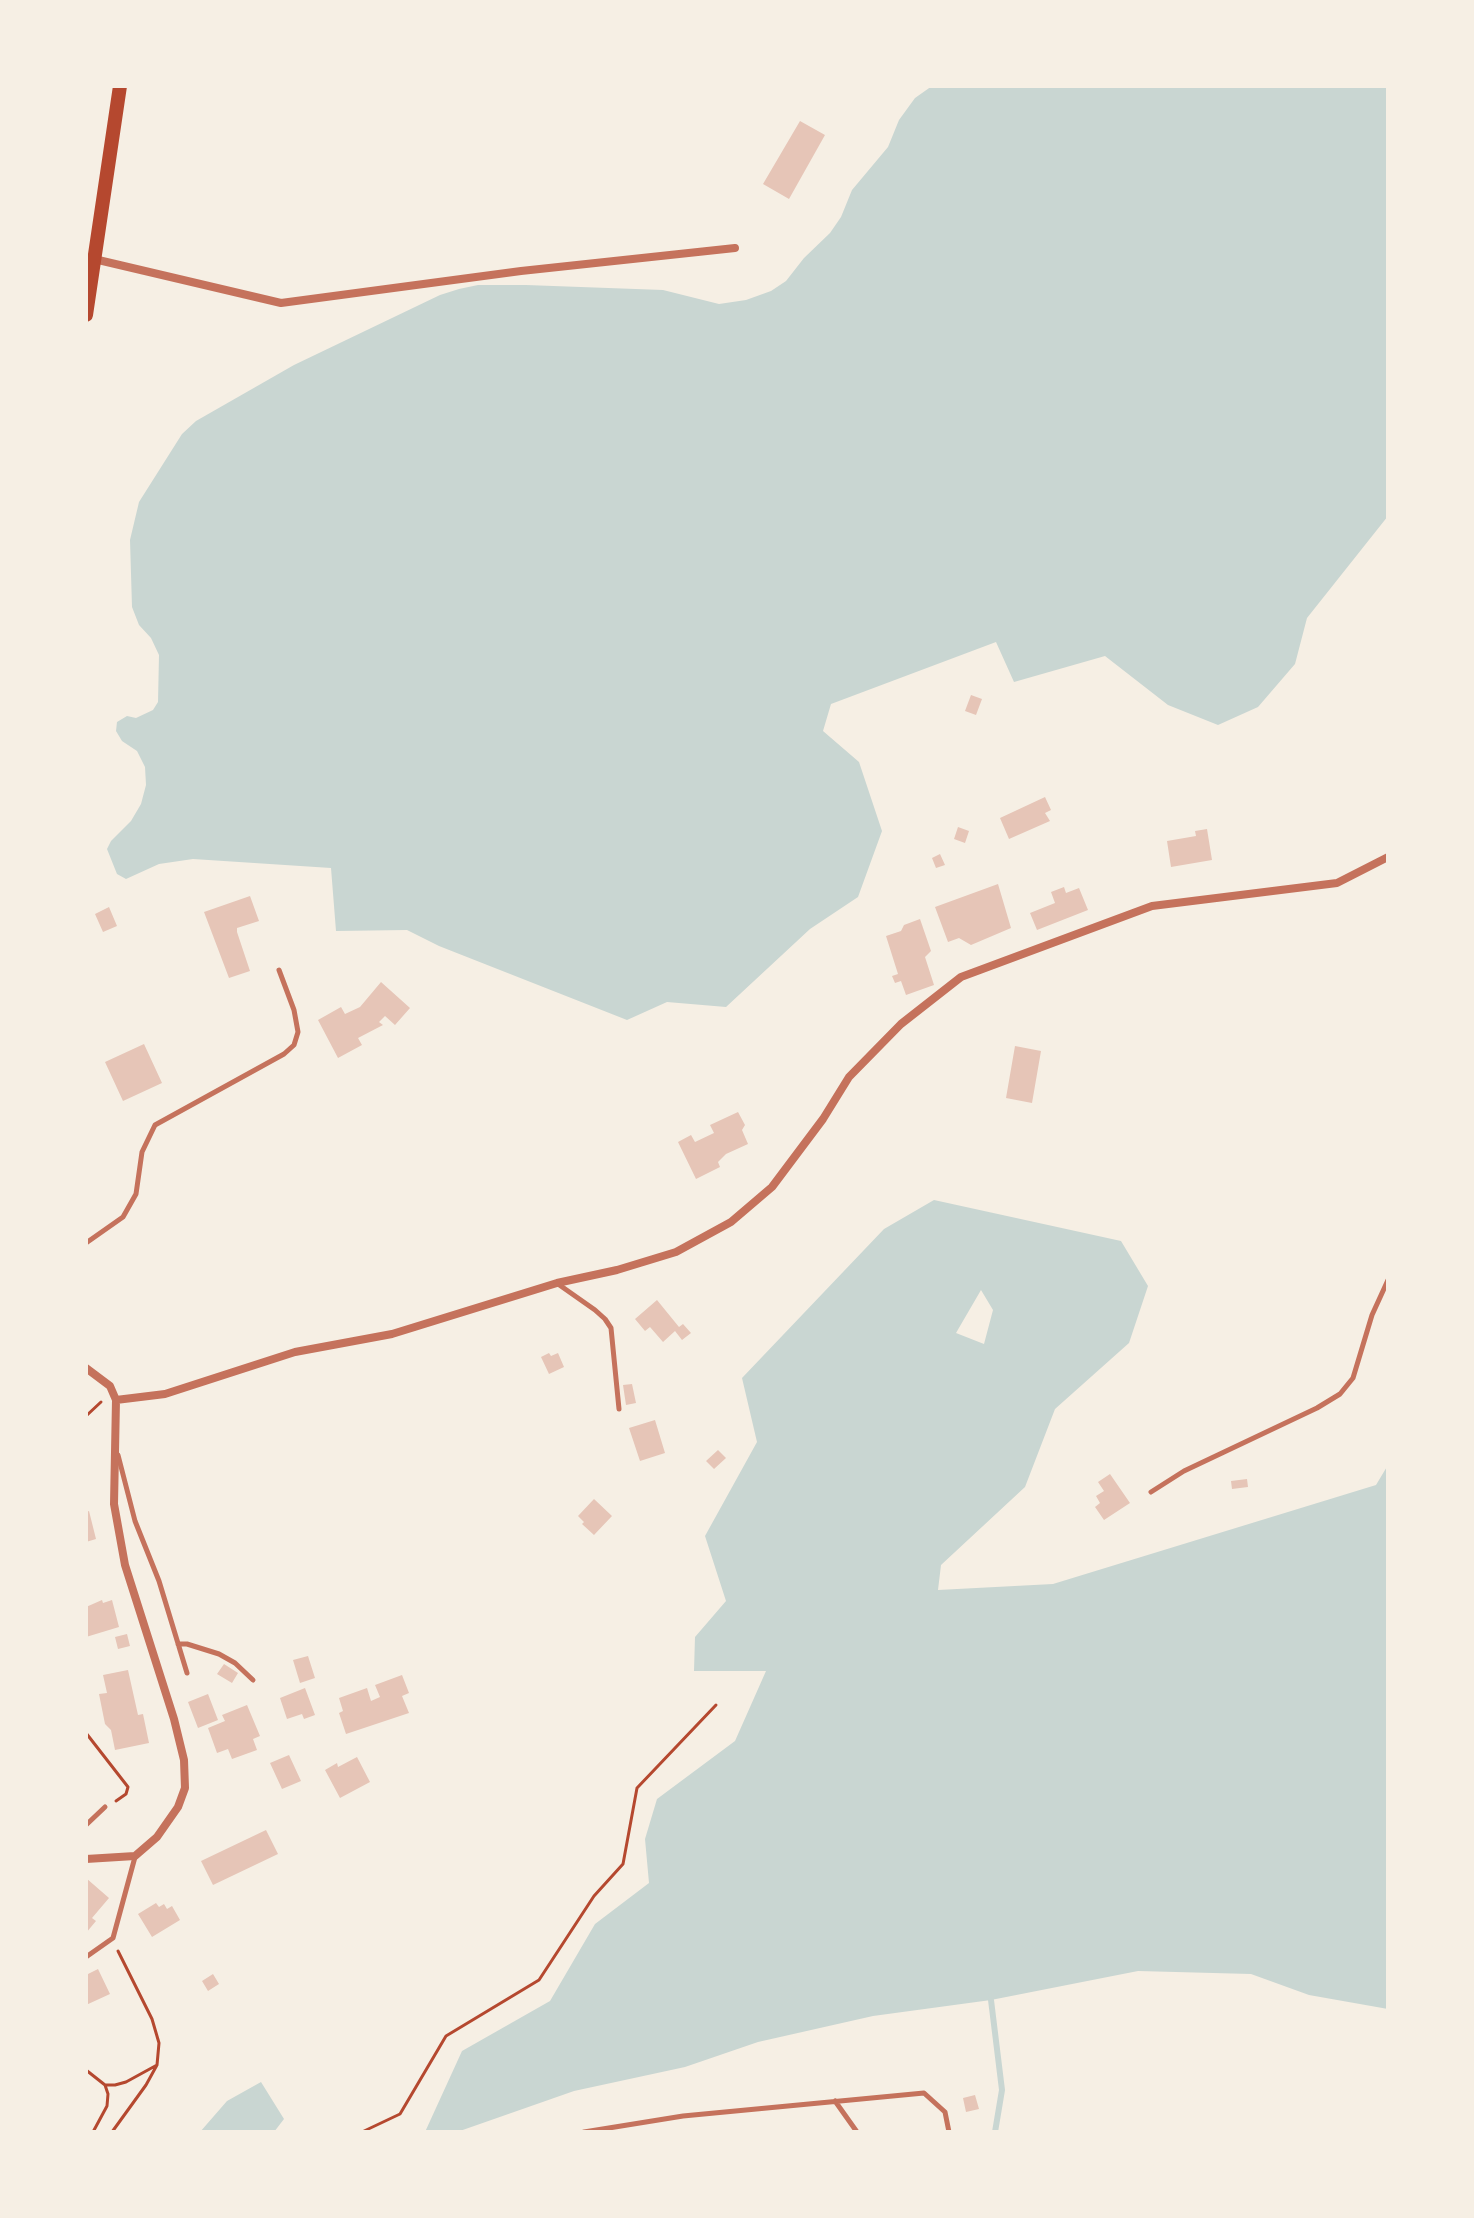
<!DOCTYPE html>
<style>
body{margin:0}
#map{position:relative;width:1474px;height:2218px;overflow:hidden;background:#f6efe4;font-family:"Crimson Pro",serif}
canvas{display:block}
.frame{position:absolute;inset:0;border:88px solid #f6efe4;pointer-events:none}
</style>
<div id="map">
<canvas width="1474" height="2218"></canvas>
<div class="frame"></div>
</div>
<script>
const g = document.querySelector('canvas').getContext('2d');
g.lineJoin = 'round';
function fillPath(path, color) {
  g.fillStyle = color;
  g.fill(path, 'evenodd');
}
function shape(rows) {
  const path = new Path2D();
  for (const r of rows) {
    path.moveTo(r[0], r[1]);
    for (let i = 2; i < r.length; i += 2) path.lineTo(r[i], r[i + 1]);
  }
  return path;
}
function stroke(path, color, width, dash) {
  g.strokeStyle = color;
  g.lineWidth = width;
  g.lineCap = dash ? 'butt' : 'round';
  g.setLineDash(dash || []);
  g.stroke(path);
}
fillPath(shape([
 [932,86,1388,86,1388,516,1307,618,1295,664,1258,707,1218,725,1168,705,1105,656,1014,682,996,642,831,704,823,731,859,762,882,831,858,897,810,929,726,1007,667,1002,627,1020,439,946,407,930,336,931,331,868,193,859,159,864,126,879,117,874,107,849,111,841,131,821,141,804,146,785,145,767,137,751,122,741,116,731,117,722,127,716,136,718,153,710,158,702,159,655,151,638,139,625,132,607,130,540,139,502,182,434,196,421,294,365,440,295,459,289,478,285,526,285,663,290,719,304,746,300,771,291,786,281,804,258,830,233,841,217,852,190,888,147,899,120,915,98],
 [934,1200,1121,1241,1148,1286,1129,1343,1055,1409,1025,1487,941,1565,938,1590,1053,1584,1376,1485,1388,1465,1388,2009,1309,1995,1251,1974,1138,1971,991,2000,873,2016,758,2042,685,2067,574,2091,457,2132,425,2132,462,2051,550,2001,595,1924,649,1883,645,1839,657,1799,735,1741,766,1671,694,1671,695,1637,726,1601,705,1536,757,1442,742,1378,884,1229],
 [981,1290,993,1310,984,1344,956,1333],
 [261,2082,284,2119,274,2132,200,2132,227,2101]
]), '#c9d6d2');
stroke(shape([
 [991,2000,1002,2090,995,2132]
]), '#c9d6d2', 6);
fillPath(shape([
 [800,121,825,135,789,199,763,184],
 [971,695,982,699,976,715,965,711],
 [1045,797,1051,810,1045,813,1050,821,1009,839,1000,818],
 [958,827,969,831,965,843,954,839],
 [1207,829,1212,860,1171,867,1167,841,1196,836,1195,831],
 [940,854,945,865,936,868,932,858],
 [998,884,1011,928,971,945,959,938,948,942,935,907],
 [1064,887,1066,893,1079,888,1088,910,1037,930,1030,913,1055,903,1051,892],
 [250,896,259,921,237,928,237,932,250,971,229,978,204,912],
 [109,907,117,926,103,932,95,914],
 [920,919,931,951,925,957,934,985,906,995,901,981,895,983,892,976,898,974,886,936,901,931,904,925],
 [381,982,410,1008,395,1025,385,1016,379,1022,383,1025,358,1038,362,1045,338,1058,318,1020,341,1007,345,1014,360,1007],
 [144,1044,162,1083,123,1101,105,1062],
 [1015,1046,1041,1051,1032,1103,1006,1098],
 [738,1112,745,1125,742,1130,748,1144,726,1154,718,1162,720,1167,696,1179,678,1142,691,1135,695,1142,714,1133,710,1125],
 [657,1300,679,1327,683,1324,691,1333,682,1340,675,1331,663,1342,650,1327,645,1331,635,1319],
 [549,1353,551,1356,558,1353,564,1367,549,1374,541,1357],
 [632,1384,636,1403,626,1405,623,1385],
 [655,1420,665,1453,640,1461,629,1428],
 [718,1450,726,1458,714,1469,706,1461],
 [1110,1474,1130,1503,1104,1520,1095,1507,1100,1503,1096,1496,1104,1491,1098,1482],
 [1247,1479,1248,1487,1232,1489,1231,1481],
 [594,1499,612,1516,594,1535,582,1524,584,1522,578,1516],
 [89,1511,96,1539,86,1542,86,1512],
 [102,1600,103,1603,112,1600,119,1627,86,1637,86,1607],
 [127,1634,130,1646,118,1649,115,1637],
 [308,1656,315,1678,300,1683,293,1660],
 [224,1664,238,1673,232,1683,217,1674],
 [128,1670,138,1715,143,1714,149,1743,115,1750,111,1730,105,1724,99,1694,107,1693,103,1675],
 [402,1675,409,1693,402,1696,409,1713,346,1734,339,1713,343,1711,339,1698,367,1688,371,1701,380,1697,375,1685],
 [305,1688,315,1715,304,1719,302,1714,287,1719,280,1698],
 [208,1694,218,1720,198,1728,188,1702],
 [247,1705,260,1736,253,1739,257,1750,232,1759,228,1749,217,1753,208,1728,225,1721,222,1715],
 [289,1755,301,1781,282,1789,270,1763],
 [357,1757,370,1782,340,1798,325,1770,337,1763,338,1767],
 [266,1830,278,1854,213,1885,201,1861],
 [86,1878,109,1898,92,1918,96,1921,86,1933],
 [156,1903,159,1907,164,1904,167,1909,172,1906,180,1920,152,1937,138,1914],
 [98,1969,110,1994,86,2005,86,1975],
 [213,1974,219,1984,208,1991,202,1981],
 [975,2095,979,2109,966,2112,963,2098]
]), '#e6c5b7');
stroke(shape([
 [86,1416,101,1402],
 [86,1733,128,1787,126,1794,116,1801],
 [86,2070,105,2085,115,2085,126,2082,157,2065],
 [93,2132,107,2106,108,2094,105,2085],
 [112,2132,146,2085,157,2065,159,2043,152,2019,118,1951],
 [362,2132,400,2114,446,2036,539,1980,594,1896,623,1864,637,1788,716,1705]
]), '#b5482f', 3);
stroke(shape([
 [86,1243,123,1217,136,1194,142,1152,155,1125,284,1054,294,1045,298,1032,294,1010,279,970],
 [558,1284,595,1310,605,1319,611,1328,619,1409],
 [118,1455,135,1521,159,1581,187,1673],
 [1151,1492,1184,1471,1317,1408,1340,1394,1353,1378,1372,1315,1388,1280],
 [178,1644,187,1644,219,1654,235,1663,253,1680],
 [86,1825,105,1807],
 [86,1957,113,1938,135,1857],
 [835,2101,857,2132],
 [584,2132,683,2116,924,2093,945,2112,949,2132]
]), '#c5725c', 5);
stroke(shape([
 [94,259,281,303,521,271,735,248],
 [86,1368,110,1386,116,1400,114,1504,125,1565,174,1719,184,1760,185,1788,178,1807,157,1837,135,1856,86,1859],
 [116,1400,165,1394,295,1352,392,1334,557,1283,617,1270,676,1252,731,1222,772,1187,823,1119,849,1077,901,1024,961,977,1152,906,1337,883,1388,857]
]), '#c5725c', 8);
stroke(shape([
 [86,315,120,86]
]), '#b5482f', 14);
</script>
